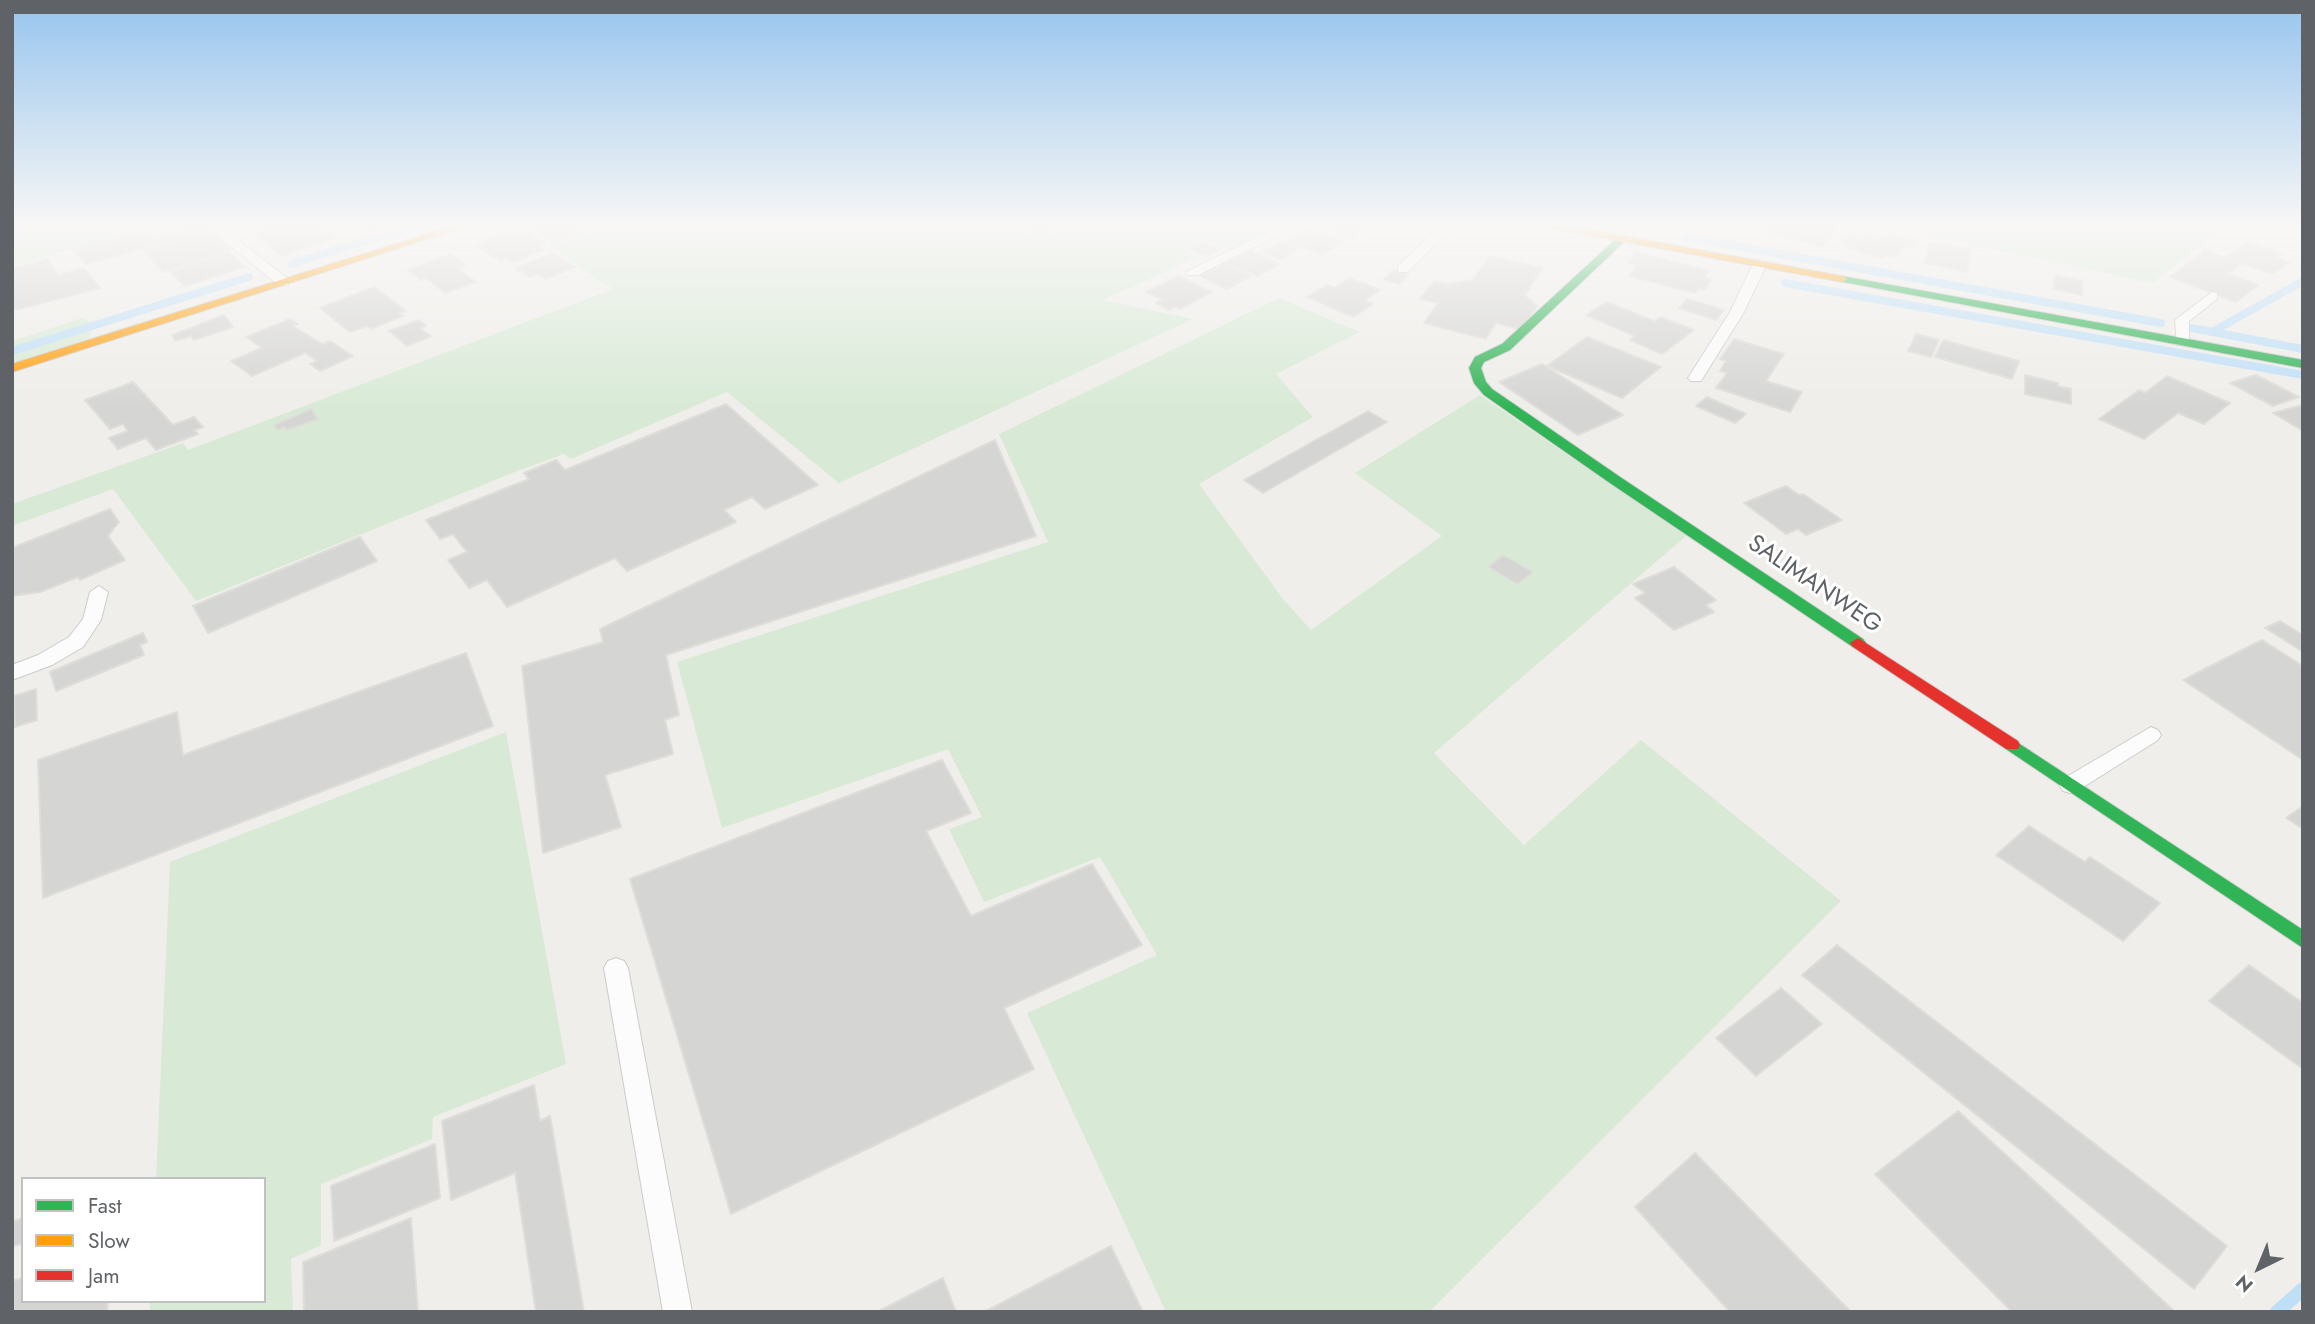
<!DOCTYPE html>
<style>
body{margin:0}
#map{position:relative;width:2315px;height:1324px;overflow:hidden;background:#efeeea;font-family:Jost,sans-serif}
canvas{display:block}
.frame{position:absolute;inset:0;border:14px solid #5f6367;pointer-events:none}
.legend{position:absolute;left:21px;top:1177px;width:245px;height:126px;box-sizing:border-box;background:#fff;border:2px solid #bfc1c2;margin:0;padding:9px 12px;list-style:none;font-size:21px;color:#5f6367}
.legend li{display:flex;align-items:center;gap:14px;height:35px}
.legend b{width:35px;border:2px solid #bfc1c2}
.north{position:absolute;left:2224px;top:1233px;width:70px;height:70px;-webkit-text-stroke:5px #fff;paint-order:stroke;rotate:223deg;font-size:19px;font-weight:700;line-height:28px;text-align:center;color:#5f6367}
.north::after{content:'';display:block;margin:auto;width:24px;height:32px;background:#5f6367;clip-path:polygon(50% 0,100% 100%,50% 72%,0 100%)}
</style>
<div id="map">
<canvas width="2315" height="1324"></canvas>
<div class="frame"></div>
<ul class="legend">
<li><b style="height:9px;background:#30b455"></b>Fast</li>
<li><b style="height:9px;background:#ff9f0a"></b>Slow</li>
<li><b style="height:9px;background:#e5322d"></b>Jam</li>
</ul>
<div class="north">N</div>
</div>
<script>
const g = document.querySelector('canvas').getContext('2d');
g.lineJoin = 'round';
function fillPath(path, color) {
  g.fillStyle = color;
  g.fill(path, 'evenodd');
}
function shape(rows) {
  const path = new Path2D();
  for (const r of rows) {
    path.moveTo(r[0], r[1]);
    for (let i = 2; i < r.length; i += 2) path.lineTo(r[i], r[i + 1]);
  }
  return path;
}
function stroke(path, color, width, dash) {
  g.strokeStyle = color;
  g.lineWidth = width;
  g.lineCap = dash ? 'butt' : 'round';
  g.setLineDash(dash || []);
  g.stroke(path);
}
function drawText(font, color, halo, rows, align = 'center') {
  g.font = font + ' Jost,sans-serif';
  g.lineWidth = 6;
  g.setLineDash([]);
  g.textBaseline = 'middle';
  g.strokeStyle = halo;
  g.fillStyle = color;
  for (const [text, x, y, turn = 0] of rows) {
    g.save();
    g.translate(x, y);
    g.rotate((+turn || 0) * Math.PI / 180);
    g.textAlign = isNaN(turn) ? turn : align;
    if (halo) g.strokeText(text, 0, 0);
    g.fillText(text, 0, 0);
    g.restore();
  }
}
fillPath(shape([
 [12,224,114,224,123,233,12,267],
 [578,224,1017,224,1012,228,1043,238,1069,224,1281,224,1230,250,1205,239,1184,250,1198,257,1103,300,1193,319,839,483,727,392,571,459,564,454,520,470,196,601,113,489,12,526,12,504,183,443,188,450,613,289,548,245,587,232],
 [1902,224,2188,224,2220,230,2152,283,1899,229],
 [1279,298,1360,332,1276,374,1313,417,1199,484,1283,599,1311,630,1442,536,1355,473,1480,395,1686,536,1434,753,1524,845,1641,740,1841,901,1429,1312,1166,1312,1027,1013,1157,955,1100,857,984,902,949,829,982,817,948,749,722,828,677,662,1048,542,999,434],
 [83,318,91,322,90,338,12,363,12,341],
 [506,732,566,1064,433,1117,432,1139,321,1184,321,1245,291,1259,293,1312,150,1312,150,1301,264,1301,264,1179,156,1179,170,862]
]), '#d8ead6');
stroke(shape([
 [1687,237,2161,323],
 [291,264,420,224],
 [1785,283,2303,375],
 [2192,328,2303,349],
 [2212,332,2303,281],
 [12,351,249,277]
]), '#bfdff7', 8);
stroke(shape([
 [2277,1312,2303,1289]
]), '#bfdff7', 14);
const building = shape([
 [204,224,231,250,163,272,142,250,172,241,165,235,204,224],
 [277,224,319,224,337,237,282,256,253,232,277,224],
 [358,224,378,224,383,229,368,234,358,224],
 [523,224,572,224,584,231,553,242,523,224],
 [1020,224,1062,224,1042,236,1015,226,1020,224],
 [1315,224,1370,224,1372,225,1352,238,1315,224],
 [1771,224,1788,225,1839,224,1824,247,1765,232,1771,224],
 [147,228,155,238,165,235,172,241,86,264,73,250,147,228],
 [523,228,547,243,539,246,544,250,512,262,507,259,500,261,476,245,486,242,483,240,523,228],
 [1307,228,1343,241,1323,255,1287,242,1307,228],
 [1864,232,1885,238,1889,233,1919,242,1914,248,1906,246,1895,258,1884,255,1881,258,1847,248,1849,245,1841,243,1850,234,1859,237,1864,232],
 [1203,242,1221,249,1207,256,1189,249,1203,242],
 [1281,242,1298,249,1280,260,1263,252,1281,242],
 [1930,242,1971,250,1967,272,1925,263,1930,242],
 [2249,242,2282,254,2276,258,2290,263,2272,274,2225,257,2249,242],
 [1249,250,1280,264,1257,276,1226,263,1249,250],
 [2205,250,2241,264,2227,274,2259,285,2236,302,2170,277,2205,250],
 [229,252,244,267,185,286,170,272,229,252],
 [1636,252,1709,271,1704,278,1711,280,1705,290,1699,288,1695,293,1629,276,1637,265,1628,263,1636,252],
 [553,253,575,267,545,279,538,274,529,277,515,268,553,253],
 [451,254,465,265,457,268,476,282,445,293,426,278,421,280,408,270,451,254],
 [1489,256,1542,268,1525,295,1537,306,1522,330,1496,323,1486,339,1424,323,1438,303,1420,299,1434,281,1448,284,1473,280,1489,256],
 [47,259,59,275,84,268,100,288,16,310,12,305,12,269,47,259],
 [1225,264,1251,276,1227,289,1200,276,1225,264],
 [1393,271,1408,275,1399,284,1384,279,1393,271],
 [2055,275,2082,281,2082,295,2054,289,2055,275],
 [1179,276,1212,292,1180,309,1176,307,1169,310,1156,303,1162,300,1146,292,1179,276],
 [1350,278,1380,290,1364,301,1373,304,1353,317,1307,297,1327,285,1334,288,1350,278],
 [374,287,406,311,400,313,403,316,371,329,367,326,350,332,320,308,374,287],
 [1687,299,1724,310,1716,320,1679,308,1687,299],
 [1607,302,1654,321,1660,317,1694,330,1662,354,1630,340,1635,336,1586,315,1607,302],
 [224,315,233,327,194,340,191,336,176,341,172,335,224,315],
 [290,319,298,324,293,326,322,344,330,341,353,356,320,371,310,364,317,361,305,353,252,376,231,361,262,348,246,337,290,319],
 [419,320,426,326,420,328,431,336,407,346,389,331,419,320],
 [1916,334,1939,340,1931,357,1908,351,1916,334],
 [1587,337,1661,367,1622,398,1547,366,1587,337],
 [1734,339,1784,354,1766,381,1802,392,1790,412,1716,388,1727,373,1720,371,1726,361,1720,359,1734,339],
 [1943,340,2019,361,2012,379,1935,357,1943,340],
 [1542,364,1623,415,1578,435,1499,382,1542,364],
 [2025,375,2058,383,2058,386,2071,389,2071,404,2025,394,2025,375],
 [2256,375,2299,397,2273,406,2230,383,2256,375],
 [2167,376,2230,403,2204,424,2178,413,2144,439,2099,419,2139,390,2145,393,2167,376],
 [133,382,173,425,194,417,203,427,194,430,198,434,156,450,146,438,118,449,109,438,128,431,123,424,110,429,85,400,133,382],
 [1707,397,1746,414,1735,423,1696,406,1707,397],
 [726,404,818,485,765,509,752,497,724,510,736,522,627,571,615,558,507,607,487,580,469,588,448,560,467,552,453,534,440,539,426,520,529,479,524,473,556,460,565,470,726,404],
 [2303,405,2303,431,2273,413,2303,405],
 [311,409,318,419,287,430,285,427,277,430,274,425,311,409],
 [1368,411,1387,422,1263,493,1244,480,1368,411],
 [995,440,1036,536,666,655,679,715,665,720,673,754,605,775,621,827,543,853,522,666,603,642,600,629,995,440],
 [1786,486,1799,495,1803,494,1842,520,1806,535,1798,529,1786,534,1744,503,1786,486],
 [110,509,119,522,108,536,125,560,80,580,78,577,40,592,12,596,12,548,110,509],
 [360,537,377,561,208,633,193,606,360,537],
 [1503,555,1533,572,1517,584,1488,567,1503,555],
 [1674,567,1716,600,1706,605,1714,612,1674,630,1635,598,1645,593,1633,584,1674,567],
 [2280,621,2303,635,2303,652,2265,628,2280,621],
 [143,633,147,642,140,645,144,655,56,691,50,672,143,633],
 [2262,640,2303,666,2303,760,2183,680,2262,640],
 [466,653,493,726,43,898,38,760,177,712,183,755,466,653],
 [36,689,37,720,15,727,14,696,36,689],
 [942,760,971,813,926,831,971,916,1092,864,1142,945,1004,1008,1034,1069,731,1214,630,879,942,760],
 [2303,806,2303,829,2286,818,2303,806],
 [2029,826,2085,862,2090,857,2160,903,2123,941,1996,855,2029,826],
 [1837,945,2227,1246,2194,1289,1802,975,1837,945],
 [2249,965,2303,1003,2303,1069,2209,1001,2249,965],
 [1781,988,1822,1024,1756,1076,1716,1038,1781,988],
 [534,1085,540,1121,550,1116,584,1312,536,1312,515,1173,451,1200,442,1121,534,1085],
 [1958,1111,2079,1222,2175,1312,2012,1312,1875,1174,1958,1111],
 [435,1144,440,1198,334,1241,331,1186,435,1144],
 [1695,1153,1850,1311,1730,1312,1635,1207,1695,1153],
 [23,1218,23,1243,12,1247,12,1222,23,1218],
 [411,1218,418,1312,304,1312,303,1262,411,1218],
 [1111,1246,1143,1312,984,1312,1111,1246],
 [23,1278,23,1301,108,1301,107,1312,12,1312,12,1281,23,1278],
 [943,1278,956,1312,877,1312,943,1278]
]);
fillPath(building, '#d5d5d3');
stroke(building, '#deddd9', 2);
const lane = shape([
 [174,224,194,224,161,235,155,231,174,224],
 [204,224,218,224,288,279,288,285,278,285,204,224],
 [1284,224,1300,224,1198,275,1188,275,1186,272,1284,224],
 [1443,224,1456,224,1408,272,1398,272,1398,266,1443,224],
 [1760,260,1767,264,1744,312,1701,381,1691,381,1688,378,1730,312,1753,264,1760,260],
 [2212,292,2217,293,2217,299,2189,321,2189,342,2187,345,2177,345,2175,320,2212,292],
 [99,586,108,592,101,620,83,647,52,665,12,680,12,665,38,655,69,637,83,619,90,592,99,586],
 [2151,727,2158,730,2161,735,2158,740,2077,791,2070,793,2063,791,2059,785,2063,779,2151,727],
 [616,958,624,961,628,968,692,1312,663,1312,604,968,608,961,616,958]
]);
const fast = shape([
 [1618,237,1627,239,1510,350,1484,362,1481,368,1486,382,1492,389,1620,477,1863,639,1866,643,1863,647,1853,647,1610,483,1484,395,1474,383,1469,368,1475,357,1502,344,1618,237],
 [1842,276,2303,360,2303,368,1838,281,1836,279,1842,276],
 [2012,739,2303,930,2303,948,2006,749,2004,745,2006,741,2012,739]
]);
const slow = shape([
 [459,224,474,224,12,372,12,364,459,224],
 [1538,224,1559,224,1842,276,1848,279,1842,282,1543,227,1538,224]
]);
const jam = shape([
 [1858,638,2018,741,2020,745,2018,749,2006,749,1853,647,1850,643,1858,638]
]);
stroke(lane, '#cbcccc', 2);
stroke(fast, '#cacaca', 2);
stroke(slow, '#cacaca', 2);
stroke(jam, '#cacaca', 2);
fillPath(lane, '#fdfcfc');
fillPath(fast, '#30b455');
fillPath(slow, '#ff9f0a');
fillPath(jam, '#e5322d');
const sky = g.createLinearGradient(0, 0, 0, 409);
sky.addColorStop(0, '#97c5ee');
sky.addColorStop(0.55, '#f8f7f6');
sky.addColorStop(1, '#f8f7f600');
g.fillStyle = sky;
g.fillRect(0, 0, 2315, 409);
drawText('24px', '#5f6367', '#fff', [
 ["SALIMANWEG",1814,585,34]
]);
</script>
